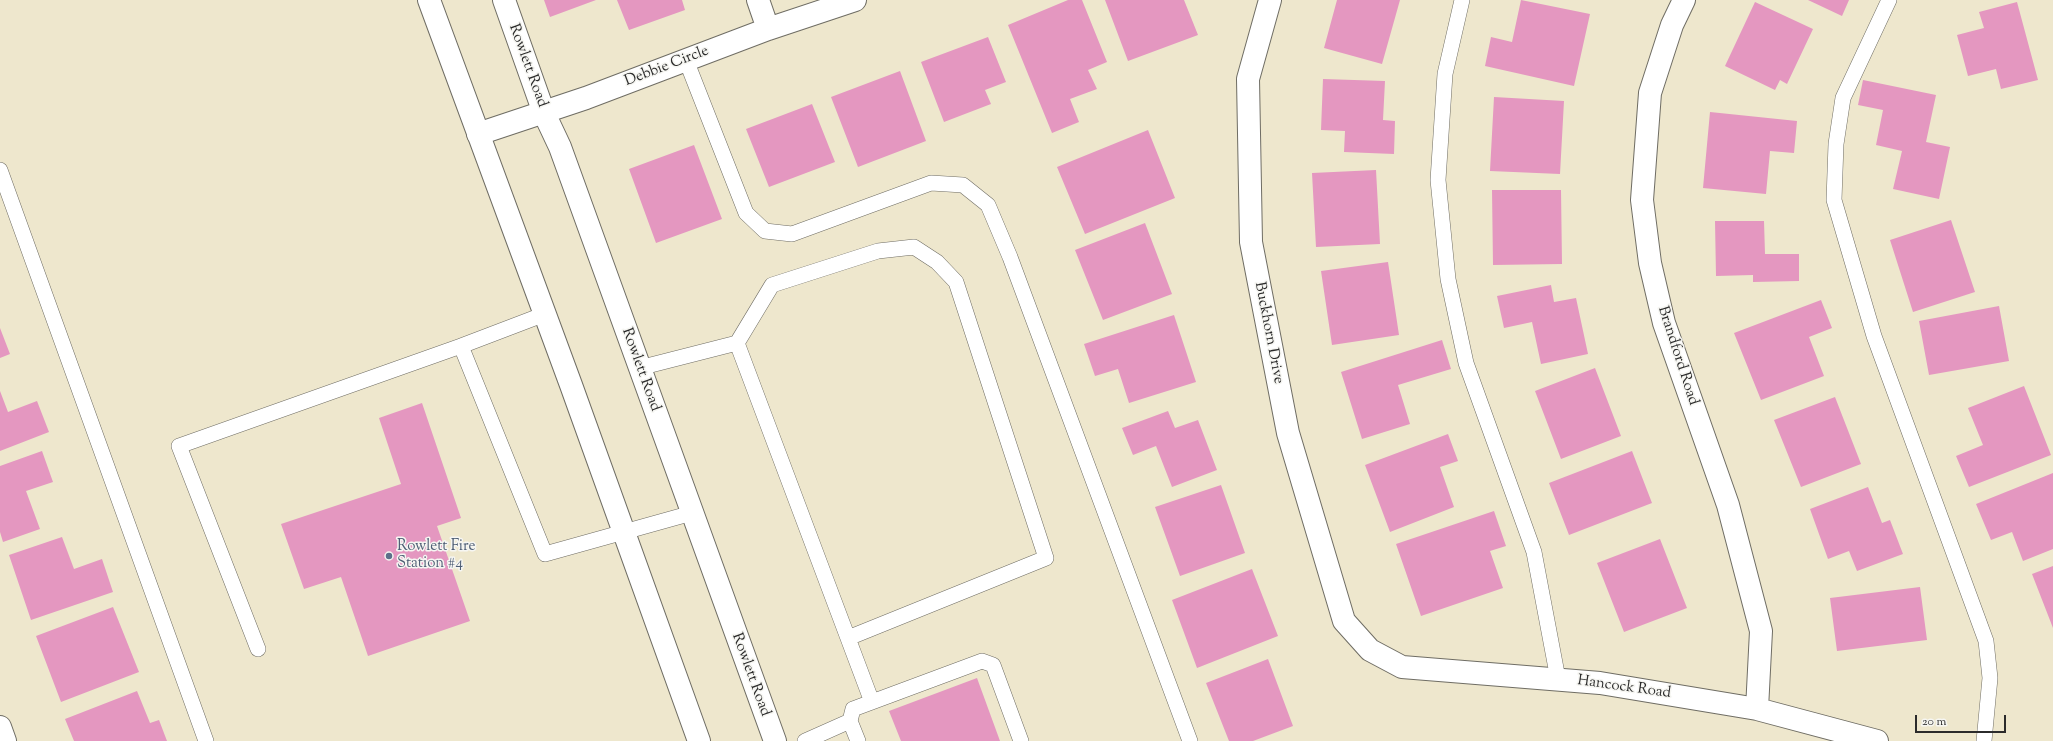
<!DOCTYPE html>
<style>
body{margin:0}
#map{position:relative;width:2053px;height:741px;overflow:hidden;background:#eee7cd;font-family:"Sorts Mill Goudy",serif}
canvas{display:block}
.scale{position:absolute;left:1915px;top:715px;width:91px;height:18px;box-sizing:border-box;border:2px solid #2b2b2b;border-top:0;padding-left:5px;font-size:12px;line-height:14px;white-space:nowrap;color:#2b2b2b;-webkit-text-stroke:3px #f6f6f2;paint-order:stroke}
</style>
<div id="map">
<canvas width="2053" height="741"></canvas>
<div class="scale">20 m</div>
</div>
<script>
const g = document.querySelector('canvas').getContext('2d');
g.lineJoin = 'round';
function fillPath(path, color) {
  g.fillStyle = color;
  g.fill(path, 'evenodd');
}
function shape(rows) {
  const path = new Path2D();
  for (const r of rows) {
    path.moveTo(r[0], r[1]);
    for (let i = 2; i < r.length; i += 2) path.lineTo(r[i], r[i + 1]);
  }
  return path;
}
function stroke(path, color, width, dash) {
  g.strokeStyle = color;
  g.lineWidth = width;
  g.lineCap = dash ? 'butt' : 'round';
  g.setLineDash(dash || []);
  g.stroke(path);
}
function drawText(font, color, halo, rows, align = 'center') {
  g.font = font + ' "Sorts Mill Goudy",serif';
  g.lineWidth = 3;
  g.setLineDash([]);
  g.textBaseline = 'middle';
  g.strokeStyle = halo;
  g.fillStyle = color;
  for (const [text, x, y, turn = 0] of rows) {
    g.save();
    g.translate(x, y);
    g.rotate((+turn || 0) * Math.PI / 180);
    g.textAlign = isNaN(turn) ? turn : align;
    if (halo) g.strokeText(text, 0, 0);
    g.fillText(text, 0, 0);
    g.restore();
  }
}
fillPath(shape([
 [544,0,596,0,550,17],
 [617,0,682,0,685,10,629,30],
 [1068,0,1082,0,1107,62,1088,70,1097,89,1070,99,1079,122,1052,133,1008,25],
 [1105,0,1184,0,1198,35,1128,61],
 [1337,0,1400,0,1382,64,1324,48],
 [1521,0,1590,14,1574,86,1485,66,1491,37,1512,42],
 [1808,0,1849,0,1842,16],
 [1755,2,1813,29,1787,84,1780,80,1775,90,1725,66],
 [2017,2,2038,80,2001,89,1996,69,1968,76,1957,35,1984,28,1979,12],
 [988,37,1006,82,985,90,991,104,944,122,921,62],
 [900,71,926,141,858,167,831,97],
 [1323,79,1385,81,1383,120,1395,121,1394,154,1344,152,1345,131,1321,130],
 [1863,80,1936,95,1926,142,1950,147,1939,199,1893,189,1902,151,1876,145,1883,110,1858,105],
 [1494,97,1564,101,1560,174,1490,171],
 [812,104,835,162,769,187,746,129],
 [1710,112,1797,121,1794,153,1770,151,1766,194,1703,188],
 [1148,130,1175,198,1085,234,1057,167],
 [694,145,722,219,656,243,629,169],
 [1376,170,1380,244,1316,247,1312,173],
 [1492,190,1561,190,1562,264,1493,265],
 [1951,220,1975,292,1913,312,1890,240],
 [1715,221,1764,221,1765,254,1799,254,1799,281,1753,282,1753,275,1716,276],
 [1145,223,1172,294,1103,320,1075,250],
 [1388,262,1399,335,1332,345,1321,271],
 [1551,285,1554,302,1576,298,1588,354,1541,364,1532,322,1504,328,1497,296],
 [1821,300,1832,328,1809,337,1824,376,1761,400,1734,333],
 [1999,306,2009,361,1929,375,1919,321],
 [1174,315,1196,382,1129,403,1118,369,1095,376,1084,344],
 [0,328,10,354,0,358],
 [1442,340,1451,369,1398,385,1410,424,1362,439,1341,372],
 [1595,368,1621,436,1561,459,1535,391],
 [2024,386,2051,455,1969,487,1956,456,1983,445,1968,408],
 [0,391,8,412,37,401,49,432,0,451],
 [1835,397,1861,464,1801,487,1774,420],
 [422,403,461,518,437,526,470,621,368,656,341,577,304,589,281,524,401,484,379,418],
 [1168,411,1175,428,1198,420,1217,470,1172,487,1156,446,1133,455,1122,428],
 [1448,434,1458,461,1440,467,1454,507,1390,532,1365,465],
 [42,451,53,482,26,491,40,529,3,542,0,532,0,466],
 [1632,451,1652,503,1569,535,1549,483],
 [2053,473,2053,549,2023,561,2012,532,1991,540,1976,504],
 [1221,485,1245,553,1180,576,1155,507],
 [1868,487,1882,523,1890,520,1903,554,1857,571,1849,551,1828,559,1810,509],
 [1494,511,1506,546,1490,551,1503,588,1421,616,1396,544],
 [62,537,74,569,102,559,113,592,31,620,9,555],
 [1660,539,1687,608,1624,632,1597,563],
 [2053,566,2053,628,2032,574],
 [1252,569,1278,636,1197,668,1172,600],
 [1920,587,1927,640,1837,651,1830,598],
 [113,607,139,672,61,702,36,636],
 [1268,659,1293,726,1253,741,1229,741,1206,683],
 [977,678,1000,741,901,741,889,711],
 [137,691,150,723,159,720,167,741,74,741,65,719]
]), '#e497c0');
const lane = shape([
 [1462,0,1445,74,1438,180,1448,279,1466,363,1534,552,1558,679],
 [1889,0,1843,98,1836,144,1834,200,1874,336,1986,641,1990,678,1984,741],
 [686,60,746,213,765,231,792,234,931,183,963,185,988,205,1010,257,1190,741],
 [0,170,206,741],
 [545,314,461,346,545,554,692,513],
 [737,343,772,285,878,251,914,247,937,262,956,282,1046,558,848,638],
 [639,368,737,343,872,702],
 [258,649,179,446,461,346],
 [850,721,853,709,982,661,993,665,1021,741],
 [805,741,850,721,858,741]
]);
const street = shape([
 [758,0,768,29],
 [1270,0,1248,79,1251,242,1288,433,1344,621,1370,650,1402,667,1600,683,1757,709,1877,741],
 [1684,0,1672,25,1650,93,1642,200,1650,263,1664,323,1728,505,1761,631,1757,709],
 [478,134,586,98,768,29,855,0],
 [0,727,5,741]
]);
const secondary = shape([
 [429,0,571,385,699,741],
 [504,0,544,113,560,147,775,741]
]);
stroke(lane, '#6f6d64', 16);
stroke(street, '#6f6d64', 24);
stroke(secondary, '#6f6d64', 24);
stroke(lane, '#fff', 15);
stroke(street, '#fff', 22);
stroke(secondary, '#fff', 22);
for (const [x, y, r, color] of [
 [389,556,4,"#5c6f8a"]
]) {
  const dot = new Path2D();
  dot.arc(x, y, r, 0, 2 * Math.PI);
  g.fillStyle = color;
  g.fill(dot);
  stroke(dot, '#f6f6f2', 1.5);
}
drawText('15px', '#2b2b2b', '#f6f6f2', [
 ["Rowlett Road",527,66,70],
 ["Debbie Circle",667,67,-21],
 ["Buckhorn Drive",1268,333,79],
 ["Brandford Road",1677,356,72],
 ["Rowlett Road",640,370,70],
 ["Rowlett Road",750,675,70],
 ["Hancock Road",1624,688,8]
]);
drawText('15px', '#4e5e75', '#f6f6f2', [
 ["Rowlett Fire",397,547],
 ["Station #4",397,564]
], 'left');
</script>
